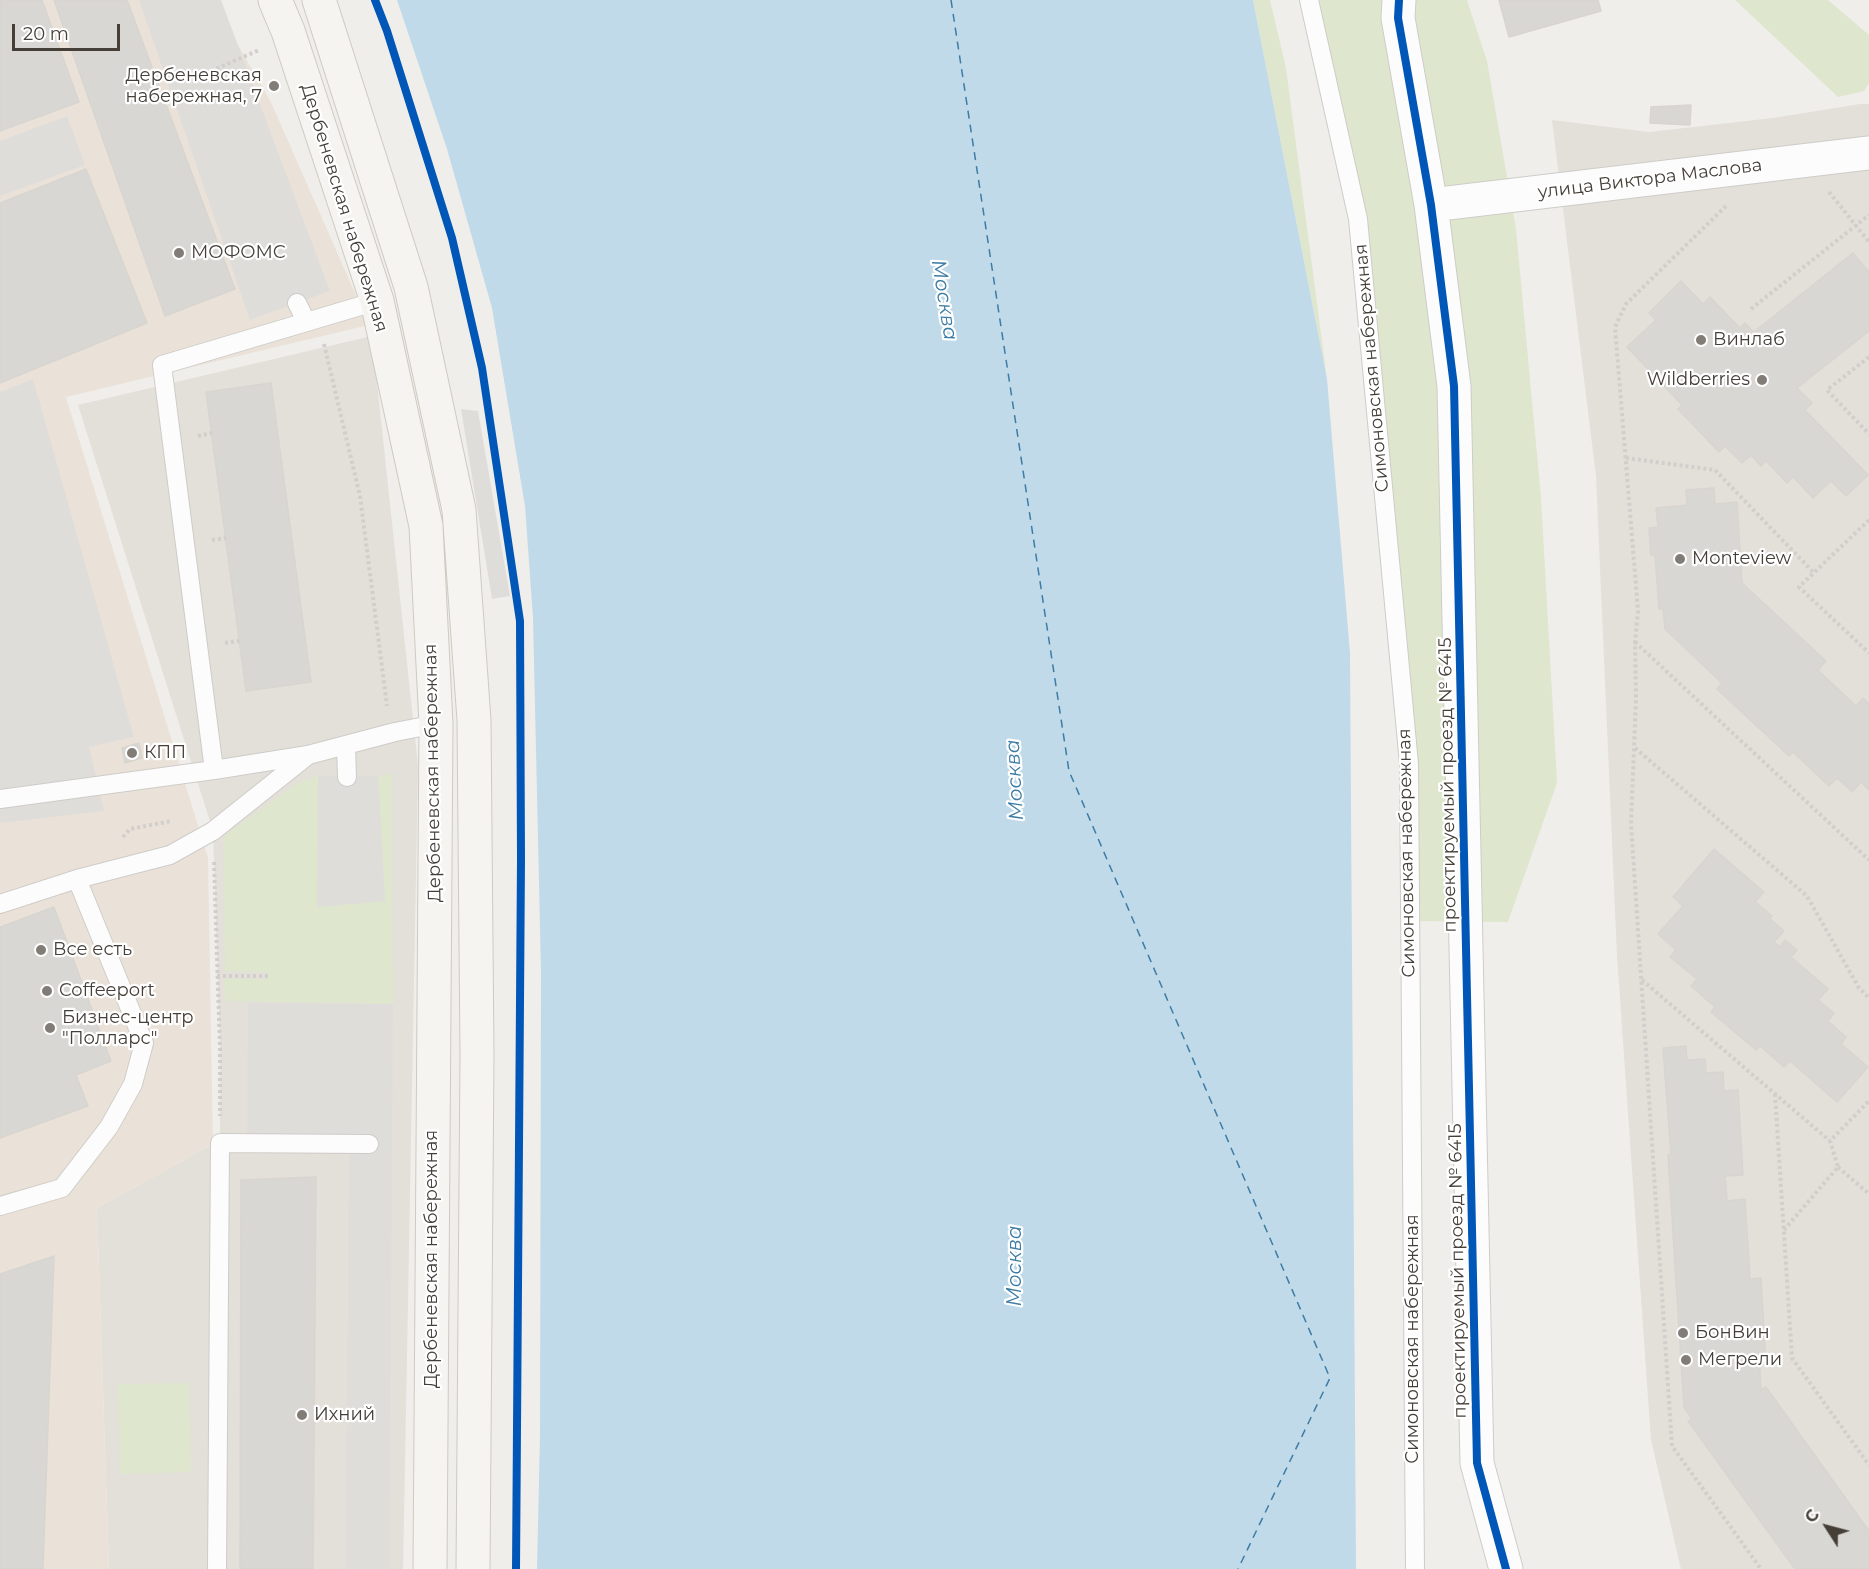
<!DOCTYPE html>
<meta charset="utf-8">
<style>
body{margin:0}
#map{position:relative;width:1869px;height:1569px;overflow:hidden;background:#f0eeea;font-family:Montserrat,sans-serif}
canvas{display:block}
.north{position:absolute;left:1797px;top:1497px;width:60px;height:60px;-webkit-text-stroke:4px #fff;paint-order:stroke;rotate:306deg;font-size:16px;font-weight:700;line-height:24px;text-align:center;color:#453f38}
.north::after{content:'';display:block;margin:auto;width:21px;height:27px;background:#453f38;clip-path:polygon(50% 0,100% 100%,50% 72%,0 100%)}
.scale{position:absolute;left:12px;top:24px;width:108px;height:27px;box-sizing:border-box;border:3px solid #453f38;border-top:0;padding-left:8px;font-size:18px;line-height:21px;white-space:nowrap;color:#453f38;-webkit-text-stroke:4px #fff;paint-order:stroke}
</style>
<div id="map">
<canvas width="1869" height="1569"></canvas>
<div class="north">С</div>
<div class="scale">20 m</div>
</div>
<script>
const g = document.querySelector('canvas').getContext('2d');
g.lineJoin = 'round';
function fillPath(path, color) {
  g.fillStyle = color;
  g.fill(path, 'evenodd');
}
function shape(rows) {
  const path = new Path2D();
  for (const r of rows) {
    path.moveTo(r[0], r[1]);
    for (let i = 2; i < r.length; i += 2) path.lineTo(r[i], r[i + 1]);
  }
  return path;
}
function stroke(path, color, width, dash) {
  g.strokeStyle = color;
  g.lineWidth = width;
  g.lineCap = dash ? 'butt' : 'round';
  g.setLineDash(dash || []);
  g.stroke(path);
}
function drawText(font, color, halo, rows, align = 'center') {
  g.font = font + ' Montserrat,sans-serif';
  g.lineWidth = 4.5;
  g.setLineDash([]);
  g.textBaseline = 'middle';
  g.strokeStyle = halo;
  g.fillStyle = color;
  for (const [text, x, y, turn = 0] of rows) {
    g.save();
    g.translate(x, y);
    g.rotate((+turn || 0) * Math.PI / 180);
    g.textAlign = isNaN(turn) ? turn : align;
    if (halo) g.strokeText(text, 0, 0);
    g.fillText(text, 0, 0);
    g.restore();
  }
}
fillPath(shape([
 [1860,104,1869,104,1869,1569,1681,1569,1651,1440,1617,956,1596,476,1552,120,1649,132,1773,118],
 [372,336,418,766,403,1569,109,1569,97,1208,213,1144,220,1143,220,1049,213,831,78,405]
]), '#e3dfd9');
fillPath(shape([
 [0,0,212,0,271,102,369,325,66,397,208,858,213,1144,97,1208,109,1569,0,1569]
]), '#eae2d8');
fillPath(shape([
 [1253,0,1270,0,1286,68,1327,379],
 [1309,0,1467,0,1487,61,1516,229,1541,497,1557,783,1508,922,1410,921,1409,764,1358,219],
 [1735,0,1828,0,1869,35,1869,83,1864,91,1838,97],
 [392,774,393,1004,225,1001,224,979,268,979,268,972,225,971,224,836,296,784,318,776,317,907,385,901,378,776],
 [189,1383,191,1472,120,1474,118,1384]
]), '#dee7cd');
fillPath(shape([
 [139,0,221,0,330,291,250,320],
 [67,116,85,165,0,196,0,141],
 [33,379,134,737,89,747,104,811,0,823,0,392],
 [461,409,478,411,510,596,492,599],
 [318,776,378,776,385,901,317,907],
 [248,1003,393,1004,389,1569,346,1569,349,1144,247,1144]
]), '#dfddda');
fillPath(shape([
 [397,0,1253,0,1327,379,1350,653,1356,1569,537,1569,540,1436,541,972,533,618,525,506,492,308,447,149]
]), '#c0dae9');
stroke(shape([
 [951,0,1069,771,1330,1378,1238,1569]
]), '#3d7ca5', 1.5, [8, 6]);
const building = shape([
 [0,0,42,0,79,102,0,131,0,0],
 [54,0,127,0,235,289,165,316,54,0],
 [1499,0,1598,0,1601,11,1509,37,1499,0],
 [1691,105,1690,125,1650,123,1651,107,1691,105],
 [86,169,147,323,0,383,0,203,86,169],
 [1853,253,1868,271,1869,270,1869,331,1797,388,1812,403,1805,410,1868,475,1846,496,1831,481,1813,498,1793,477,1787,483,1766,461,1761,466,1751,455,1742,463,1725,446,1719,452,1678,409,1682,405,1627,347,1656,320,1649,313,1681,281,1703,304,1710,297,1740,328,1745,323,1754,332,1853,253],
 [271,383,311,682,246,691,206,392,271,383],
 [1714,488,1715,504,1737,502,1742,583,1826,661,1818,670,1821,673,1856,706,1863,698,1869,704,1869,790,1861,782,1852,792,1837,778,1829,786,1793,752,1789,756,1717,689,1722,683,1665,629,1663,609,1659,609,1655,555,1651,555,1649,528,1658,527,1656,508,1687,505,1686,490,1714,488],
 [139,743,142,758,125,763,122,748,139,743],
 [1714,849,1764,892,1755,902,1772,916,1769,918,1784,931,1774,942,1780,947,1785,940,1797,950,1791,957,1828,989,1818,1000,1834,1013,1828,1021,1846,1037,1841,1044,1868,1067,1837,1102,1790,1061,1784,1067,1760,1046,1756,1050,1711,1012,1715,1007,1691,986,1697,979,1670,957,1676,950,1658,934,1683,906,1673,897,1714,849],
 [54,907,111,1061,76,1075,88,1106,0,1138,0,927,54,907],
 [1686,1046,1687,1060,1705,1059,1706,1073,1723,1072,1724,1091,1738,1090,1743,1175,1725,1176,1727,1201,1745,1199,1750,1279,1761,1278,1765,1348,1765,1355,1759,1355,1761,1390,1766,1387,1869,1531,1869,1569,1795,1569,1688,1421,1692,1419,1684,1407,1668,1155,1671,1155,1663,1048,1686,1046],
 [316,1177,313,1569,240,1569,241,1180,316,1177],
 [54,1256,43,1569,0,1569,0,1274,54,1256]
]);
fillPath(building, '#d9d7d3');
stroke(building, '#d8d5d0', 1.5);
const service = shape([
 [1309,0,1358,219,1409,764,1415,1569],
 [297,303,306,321],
 [346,745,347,777],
 [214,770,162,365,377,301],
 [0,799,214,770,308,755,395,732,436,724],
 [0,904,77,879,170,855,213,831,307,756],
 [0,1206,62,1188,109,1127,133,1084,144,1043,77,879],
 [217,1569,220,1143,369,1144]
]);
const minor = shape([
 [1399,0,1398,18,1431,205,1454,386,1477,1463,1506,1569],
 [1431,205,1869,153]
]);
const secondary = shape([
 [275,0,288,31,377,301,426,526,436,724,430,1569],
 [319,0,411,287,459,510,474,720,477,1055,473,1569]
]);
stroke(service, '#ceccc8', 20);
stroke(minor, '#ceccc8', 35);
stroke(secondary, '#cecac2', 35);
stroke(shape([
 [211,71,259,50],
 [1829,192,1869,242],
 [1726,206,1626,304,1615,327,1638,611,1635,642,1636,698,1631,824,1672,1446,1761,1569],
 [1751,309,1869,215],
 [324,344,360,496,387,706],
 [1869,357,1827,390,1869,434],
 [198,436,212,433],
 [1626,458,1715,470,1814,573],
 [1869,520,1799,587,1869,653],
 [212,540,226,538],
 [1635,642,1869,860],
 [225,643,239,641],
 [1635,748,1807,896,1859,988,1869,998],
 [123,837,130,829,171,821],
 [214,862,220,1049,220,1116],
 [217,976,268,976],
 [1642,980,1830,1141],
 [1775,1094,1792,1358,1869,1465],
 [1838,1167,1869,1194],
 [1784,1230,1838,1167,1830,1141,1869,1101]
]), '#d1cecc', 4, [3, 3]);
stroke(service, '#fdfcfc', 18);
stroke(minor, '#fdfcfc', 33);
stroke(secondary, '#f5f4f0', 33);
stroke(shape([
 [375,0,387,31,452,238,482,368,520,621,521,859,516,1569],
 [1399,0,1398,18,1431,205,1454,386,1477,1463,1506,1569]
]), '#0057b8', 8);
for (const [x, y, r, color] of [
 [274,86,6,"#817c76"],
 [179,253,6,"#817c76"],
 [1701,340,6,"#817c76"],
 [1762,380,6,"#817c76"],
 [1680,559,6,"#817c76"],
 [132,753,6,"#817c76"],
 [41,950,6,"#817c76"],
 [47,991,6,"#817c76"],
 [50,1028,6,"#817c76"],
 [1683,1333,6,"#817c76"],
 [1686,1360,6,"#817c76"],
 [302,1415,6,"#817c76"]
]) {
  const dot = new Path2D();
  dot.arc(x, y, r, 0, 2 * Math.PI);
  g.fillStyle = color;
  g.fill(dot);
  stroke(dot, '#fff', 2);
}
drawText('18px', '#453f38', '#fff', [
 ["Дербеневская",262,76,"right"],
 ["набережная, 7",262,97,"right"],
 ["МОФОМС",191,253],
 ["Винлаб",1713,340],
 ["Wildberries",1750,380,"right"],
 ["Monteview",1692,559],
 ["КПП",144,753],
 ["Все есть",53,950],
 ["Coffeeport",59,991],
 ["Бизнес-центр",62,1018],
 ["\"Полларс\"",62,1039],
 ["БонВин",1695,1333],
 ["Мегрели",1698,1360],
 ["Ихний",314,1415]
], 'left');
drawText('18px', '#453f38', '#fff', [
 ["улица Виктора Маслова",1650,179,-7],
 ["Дербеневская набережная",344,208,73],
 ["Симоновская набережная",1372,368,-95],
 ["Дербеневская набережная",433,773,-91],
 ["проектируемый проезд № 6415",1448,785,-91],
 ["Симоновская набережная",1407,853,-91],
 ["Дербеневская набережная",432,1259,-90],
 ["проектируемый проезд № 6415",1458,1271,-91],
 ["Симоновская набережная",1413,1339,-90]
]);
drawText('italic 20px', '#3d7ca5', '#fff', [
 ["Москва",944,300,81],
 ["Москва",1015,780,-93],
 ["Москва",1015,1266,-90]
]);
</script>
